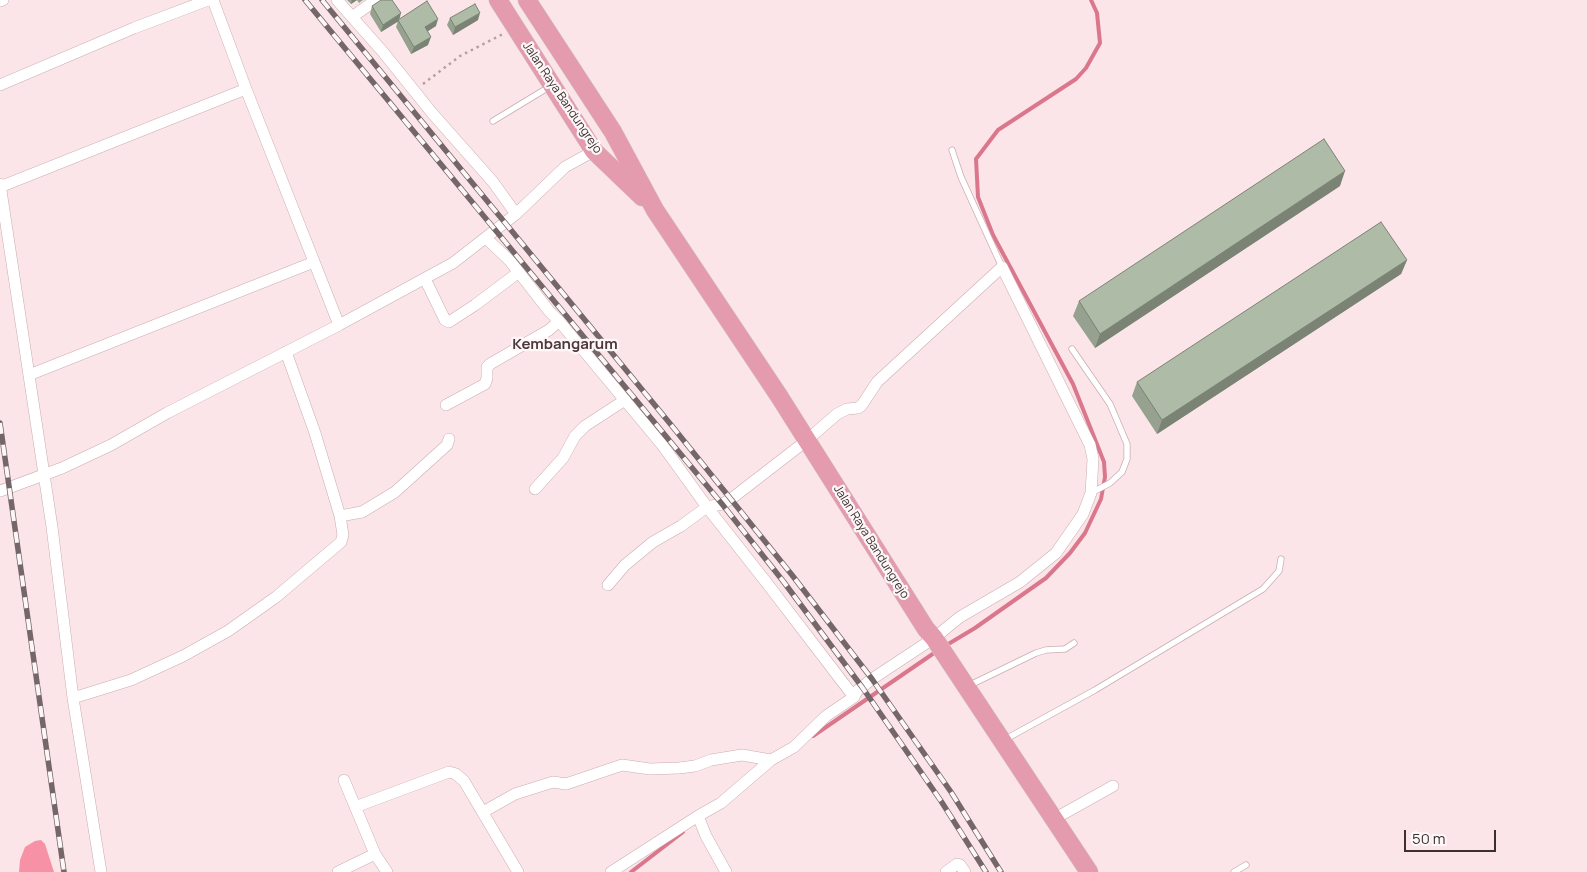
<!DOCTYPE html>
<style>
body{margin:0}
#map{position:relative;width:1587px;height:872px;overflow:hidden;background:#fce5e8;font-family:Manrope,sans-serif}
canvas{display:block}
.scale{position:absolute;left:1404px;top:830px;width:92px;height:22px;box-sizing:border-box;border:2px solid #3a3031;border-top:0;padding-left:6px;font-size:15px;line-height:18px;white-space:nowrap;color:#3a3031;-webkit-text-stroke:4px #fdf7f8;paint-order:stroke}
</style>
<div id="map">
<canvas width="1587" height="872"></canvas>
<div class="scale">50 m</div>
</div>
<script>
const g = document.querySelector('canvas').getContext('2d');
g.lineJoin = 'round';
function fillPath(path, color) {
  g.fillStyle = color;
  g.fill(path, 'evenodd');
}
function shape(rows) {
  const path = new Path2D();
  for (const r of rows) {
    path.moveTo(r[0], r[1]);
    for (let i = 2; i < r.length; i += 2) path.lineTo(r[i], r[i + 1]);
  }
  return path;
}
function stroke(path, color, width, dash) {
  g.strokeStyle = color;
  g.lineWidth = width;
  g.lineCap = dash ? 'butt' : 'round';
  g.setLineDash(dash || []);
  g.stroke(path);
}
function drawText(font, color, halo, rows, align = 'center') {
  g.font = font + ' Manrope,sans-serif';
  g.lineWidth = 4.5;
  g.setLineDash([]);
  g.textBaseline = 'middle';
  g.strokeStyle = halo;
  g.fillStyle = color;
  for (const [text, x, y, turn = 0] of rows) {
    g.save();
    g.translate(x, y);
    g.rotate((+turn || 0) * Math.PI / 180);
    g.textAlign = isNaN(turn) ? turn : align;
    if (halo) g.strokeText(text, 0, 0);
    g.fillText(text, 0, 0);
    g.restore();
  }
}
fillPath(shape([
 [41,840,45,844,54,872,19,872,20,860,25,847,35,841]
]), '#f791a6');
stroke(shape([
 [945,646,975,628,1046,578,1070,553,1085,533,1101,499,1105,477,1104,462,1073,384,993,235,978,197,976,159,998,130,1076,79,1086,68,1100,43,1097,13,1091,0],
 [813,736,937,651],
 [631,872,683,832]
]), '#db778c', 4);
const lane = shape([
 [493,121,549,87],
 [952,150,961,177,1002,267],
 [1072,349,1110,404,1127,444,1127,459,1122,472,1110,483,1091,493],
 [968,686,1036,653,1046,650,1065,649,1074,643],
 [1004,740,1095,690,1263,589,1279,571,1281,559],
 [1234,872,1246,865]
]);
const street = shape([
 [213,0,246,89,339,325],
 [337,0,383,52,432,113,493,182,516,214],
 [0,1,3,0],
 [352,17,376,0],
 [0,85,134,28,208,0],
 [0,184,52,527,73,698,101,872],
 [0,187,246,89],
 [425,279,445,320,449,322,475,305,519,272],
 [559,321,663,446,707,507,766,582,854,697],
 [29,375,314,262],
 [446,405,485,384,487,378,487,367,490,364,549,330,559,321,549,311,510,261,486,238],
 [535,489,563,458,575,436,585,426,625,400],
 [0,491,62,468,111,445,167,413,339,325,453,263,516,214,565,167,594,151],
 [340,516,362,512,395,492,447,445,449,439],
 [608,585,625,565,653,542,681,526,707,507,722,504,731,499,806,441,837,414,847,409,858,408,862,405,877,382,1002,267,1090,445,1093,459,1091,493,1083,514,1056,553,1020,582,960,617,934,638,872,679,857,691,854,697,826,716,794,747,771,760,721,803,698,816,611,872],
 [73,698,131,680,183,656,228,631,276,597,341,542,343,535,340,516,315,433,286,352],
 [344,780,375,854],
 [355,807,449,772,456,774,464,781,518,872],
 [483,812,515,794,553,782,566,784,622,765,650,769,679,768,695,766,711,760,742,755,771,760],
 [698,816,706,836,726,872],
 [1054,819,1113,786],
 [338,872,375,854,387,872],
 [946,872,957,864,960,865,965,872]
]);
const primary = shape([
 [498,0,594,151,642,197],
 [527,0,613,132,655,210,779,396,926,629,934,638,1089,872]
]);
stroke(lane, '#c8adb1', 7);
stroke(street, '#c8adb1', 12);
stroke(primary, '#d0cdce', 19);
stroke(shape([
 [423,84,460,56,503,34]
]), '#b2a0a2', 2.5, [2.5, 4]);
stroke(lane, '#fff', 5.5);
stroke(street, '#fff', 11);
stroke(primary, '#e49bad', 18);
const rail = shape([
 [305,0,722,504,783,581,862,687,941,801,986,872],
 [322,0,672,426,792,575,872,679,951,792,1001,872],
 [0,423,64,872]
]);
stroke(rail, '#756769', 5.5);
stroke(rail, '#fdf7f8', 4, [11]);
fillPath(shape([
 [347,0,363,0,359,3,357,0,351,4],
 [372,6,399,19,436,26,427,31,428,45,411,54,396,27,398,21,381,32,370,14],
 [450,18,478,20,453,35,447,25],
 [1340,186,1095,348,1073,316,1079,301],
 [1407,260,1401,274,1157,434,1132,396,1137,382]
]), '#96a18f');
fillPath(shape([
 [352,0,357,0,351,4],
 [401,13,399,21,381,32,383,25],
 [480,13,478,20,453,35,455,27],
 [438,19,436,26,422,35,425,27],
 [431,37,428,45,411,54,414,47],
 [1345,171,1340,186,1095,348,1100,334],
 [1407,260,1401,274,1157,434,1162,420]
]), '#7a8374');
const building = shape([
 [381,0,392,0,401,13,383,25,372,6,381,0],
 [427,1,438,19,425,27,431,37,414,47,398,20,427,1],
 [475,4,480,13,455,27,450,18,475,4],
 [1324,139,1345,171,1100,334,1079,301,1324,139],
 [1381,222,1407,260,1162,420,1137,382,1381,222]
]);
fillPath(building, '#aebba6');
stroke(building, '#7a8374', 1);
drawText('12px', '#3a3031', '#fdf7f8', [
 ["Jalan Raya Bandungrejo",562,98,56],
 ["Jalan Raya Bandungrejo",871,542,58]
]);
drawText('bold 15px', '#4e383c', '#fdf7f8', [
 ["Kembangarum",565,345]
]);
</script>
